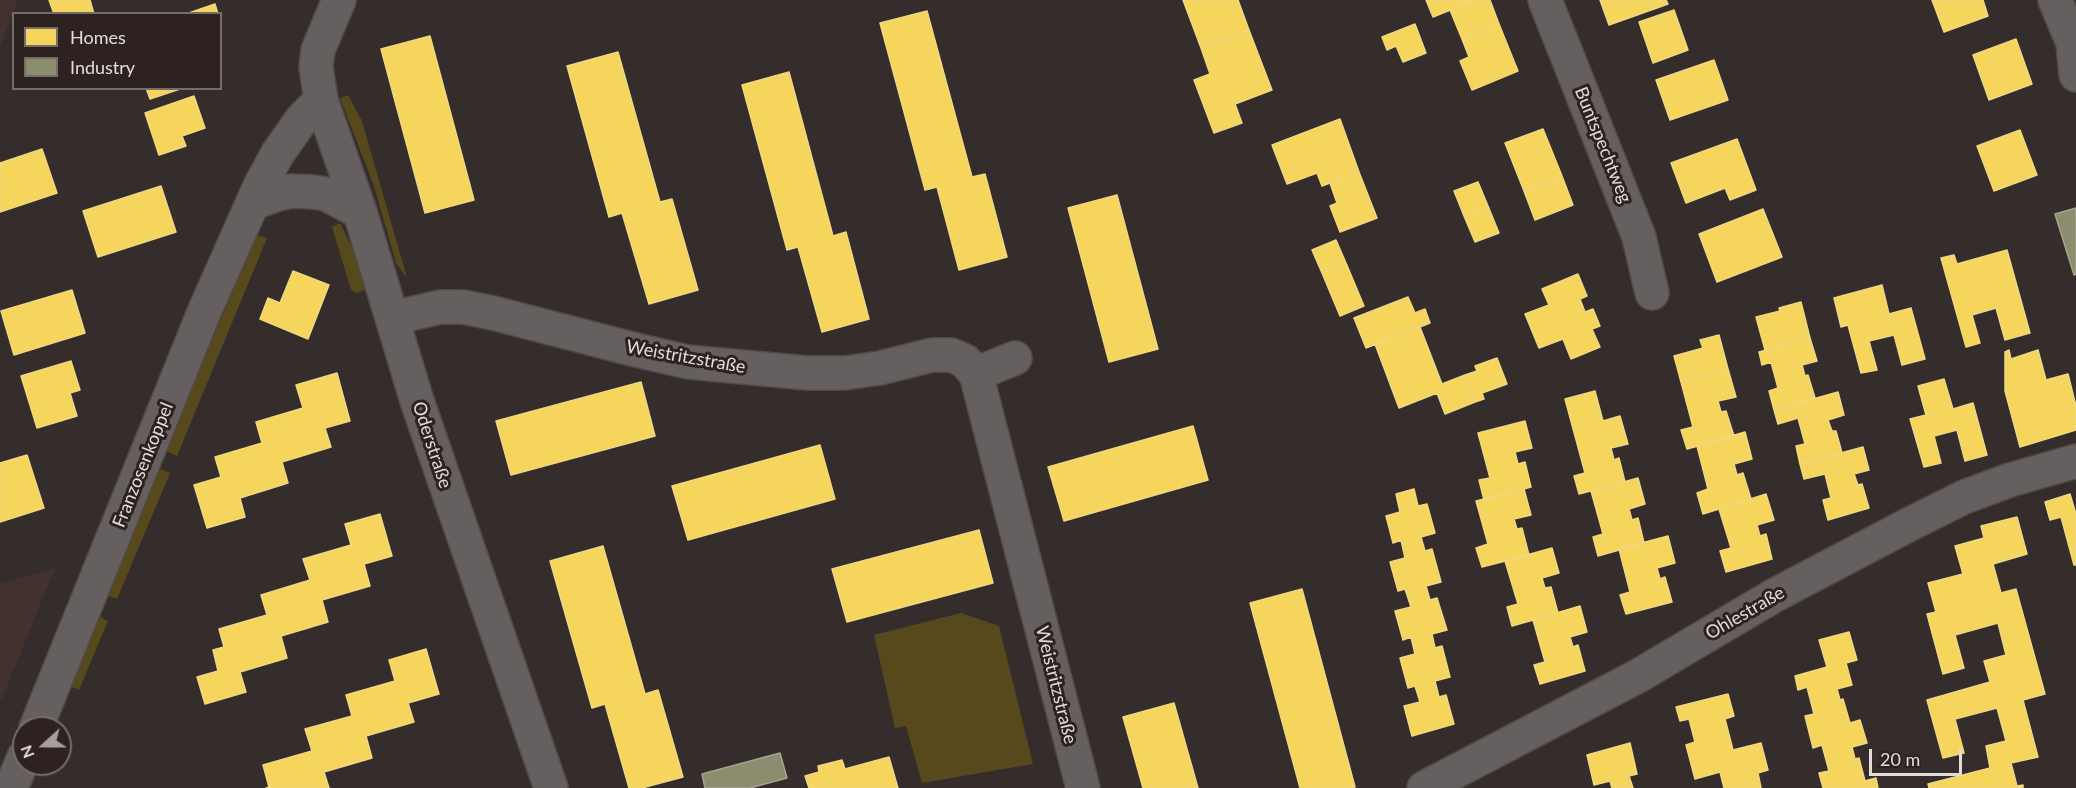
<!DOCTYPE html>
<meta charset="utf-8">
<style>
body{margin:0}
#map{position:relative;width:2076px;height:788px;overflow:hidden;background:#342d2c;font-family:Lato,sans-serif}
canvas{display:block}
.legend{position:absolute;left:12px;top:12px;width:210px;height:78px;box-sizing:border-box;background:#2d221f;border:2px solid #766c69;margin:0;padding:8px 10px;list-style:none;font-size:18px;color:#e3dcd9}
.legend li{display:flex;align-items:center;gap:12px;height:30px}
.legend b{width:30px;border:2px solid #766c69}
.north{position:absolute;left:12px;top:716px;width:60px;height:60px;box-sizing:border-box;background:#2d221f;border:2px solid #766c69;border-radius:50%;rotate:249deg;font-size:16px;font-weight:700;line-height:24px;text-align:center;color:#e3dcd9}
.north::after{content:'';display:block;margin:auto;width:21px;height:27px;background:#a69f9c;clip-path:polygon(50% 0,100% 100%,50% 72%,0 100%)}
.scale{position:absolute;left:1869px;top:749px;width:93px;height:27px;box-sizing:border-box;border:3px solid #e3dcd9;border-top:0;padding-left:8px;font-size:18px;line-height:21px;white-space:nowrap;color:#e3dcd9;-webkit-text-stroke:4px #2d221f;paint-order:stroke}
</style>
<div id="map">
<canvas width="2076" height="788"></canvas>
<ul class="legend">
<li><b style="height:16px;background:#f6d55c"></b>Homes</li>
<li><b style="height:16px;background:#8c8c6e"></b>Industry</li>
</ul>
<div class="north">N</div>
<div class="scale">20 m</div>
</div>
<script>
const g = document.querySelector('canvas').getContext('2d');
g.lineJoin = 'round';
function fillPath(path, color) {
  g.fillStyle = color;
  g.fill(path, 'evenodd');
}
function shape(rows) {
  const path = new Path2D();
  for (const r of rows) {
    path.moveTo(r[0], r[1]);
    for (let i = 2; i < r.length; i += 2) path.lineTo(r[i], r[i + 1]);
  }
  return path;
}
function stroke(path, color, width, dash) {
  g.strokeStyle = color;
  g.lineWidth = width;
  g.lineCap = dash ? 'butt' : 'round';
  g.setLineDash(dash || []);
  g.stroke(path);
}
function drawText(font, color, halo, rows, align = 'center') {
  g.font = font + ' Lato,sans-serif';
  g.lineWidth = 6;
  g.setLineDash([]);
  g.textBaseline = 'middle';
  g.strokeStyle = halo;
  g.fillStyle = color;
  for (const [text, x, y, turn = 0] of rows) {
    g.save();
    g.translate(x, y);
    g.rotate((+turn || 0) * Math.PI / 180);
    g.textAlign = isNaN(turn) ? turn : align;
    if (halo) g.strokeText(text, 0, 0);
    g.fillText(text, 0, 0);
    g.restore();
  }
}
fillPath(shape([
 [0,0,18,0,0,47],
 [55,568,2,699,0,700,0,584]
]), '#42312c');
fillPath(shape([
 [348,95,362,121,407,278,396,263,374,186,340,98],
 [340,223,358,259,367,289,356,293,351,290,332,227],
 [256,235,267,238,177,456,166,451],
 [158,468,170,473,117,599,106,595],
 [961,613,999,626,1033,764,922,783,906,726,895,728,874,635],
 [98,616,108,621,79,690,69,686]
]), '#57491c');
const homes = shape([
 [49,0,90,0,94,14,54,14,49,0],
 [1183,0,1238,0,1249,30,1201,48,1183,0],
 [1426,0,1475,0,1433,17,1426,0],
 [1475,0,1490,0,1499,24,1462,39,1450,10,1475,0],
 [1600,0,1666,0,1668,4,1609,25,1600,0],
 [1932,0,1983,0,1988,16,1944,32,1932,0],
 [215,4,218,14,186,14,215,4],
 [1674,10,1688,50,1653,63,1639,22,1674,10],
 [927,11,972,177,985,174,1007,257,959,270,937,187,925,190,880,23,927,11],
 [1415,24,1426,53,1403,62,1396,46,1387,50,1382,37,1415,24],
 [1499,24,1518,71,1472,90,1460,61,1469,57,1462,39,1499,24],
 [1249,30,1272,90,1235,104,1242,123,1214,133,1194,80,1210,74,1201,48,1249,30],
 [430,36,474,200,425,213,381,49,430,36],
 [2016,39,2032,84,1989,100,1973,55,2016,39],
 [618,52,660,202,672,199,698,290,649,304,622,213,609,217,567,66,618,52],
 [1714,60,1728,100,1670,120,1656,80,1714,60],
 [789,72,833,236,846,232,869,319,822,332,798,247,787,250,742,85,789,72],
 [146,88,183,88,150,99,146,88],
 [194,96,205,128,182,136,186,146,159,155,145,113,194,96],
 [1340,119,1359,172,1322,186,1317,173,1287,184,1272,145,1340,119],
 [1543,129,1562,176,1524,191,1505,143,1543,129],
 [2020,130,2037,175,1994,191,1977,146,2020,130],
 [1737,139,1756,190,1730,200,1725,188,1686,203,1671,163,1737,139],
 [42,149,57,193,0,212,0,163,42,149],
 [1359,172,1377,218,1340,232,1330,206,1337,203,1330,183,1359,172],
 [1562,176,1573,205,1535,220,1524,191,1562,176],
 [1478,182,1488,206,1464,216,1454,191,1478,182],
 [161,186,176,232,98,257,83,211,161,186],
 [1117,195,1158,349,1109,362,1068,208,1117,195],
 [1488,206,1499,233,1475,242,1464,216,1488,206],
 [1763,209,1782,257,1717,282,1699,234,1763,209],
 [1336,240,1346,263,1322,273,1312,250,1336,240],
 [2007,250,2030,333,2005,340,1996,308,1972,315,1980,343,1966,347,1941,258,1954,255,1957,264,2007,250],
 [1346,263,1364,306,1340,316,1322,273,1346,263],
 [293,271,329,285,308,339,260,319,268,298,280,303,293,271],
 [1578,274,1587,296,1580,299,1585,312,1593,309,1600,326,1592,329,1600,347,1571,359,1563,339,1539,348,1525,314,1549,305,1542,289,1578,274],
 [1882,285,1889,314,1911,308,1925,359,1902,365,1894,335,1869,341,1877,370,1861,373,1848,325,1841,327,1834,298,1882,285],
 [72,290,85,333,14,355,1,311,72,290],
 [1408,297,1415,313,1425,309,1430,323,1366,348,1354,318,1408,297],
 [1801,302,1810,338,1765,350,1756,317,1780,311,1779,308,1801,302],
 [1420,327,1442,384,1465,375,1475,402,1445,414,1437,393,1399,408,1375,344,1420,327],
 [1719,335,1728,369,1681,382,1674,356,1703,348,1700,340,1719,335],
 [1810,338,1817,361,1802,365,1805,376,1808,375,1815,398,1774,410,1769,391,1778,388,1771,362,1762,365,1759,352,1810,338],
 [2009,350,2011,359,2038,350,2046,380,2068,374,2076,406,2076,430,2020,447,2005,391,2005,352,2009,350],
 [1497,358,1507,384,1482,393,1484,399,1475,402,1465,375,1477,371,1475,366,1497,358],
 [71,361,80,390,70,393,77,416,37,428,21,376,71,361],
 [1728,369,1736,397,1718,401,1721,412,1726,411,1734,436,1687,449,1681,430,1693,427,1681,382,1728,369],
 [337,373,350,421,325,428,331,447,282,462,288,483,240,498,245,517,207,528,194,485,221,477,215,457,262,443,256,422,303,408,296,385,337,373],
 [1944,379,1953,409,1973,403,1987,455,1965,461,1957,430,1934,436,1941,463,1924,467,1910,419,1926,415,1918,386,1944,379],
 [641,382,655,436,511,475,496,421,641,382],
 [1595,391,1603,421,1620,416,1628,444,1611,448,1614,460,1619,458,1625,482,1579,494,1574,476,1585,473,1565,399,1595,391],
 [1838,392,1844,415,1828,420,1832,431,1836,431,1842,453,1800,464,1796,446,1805,444,1798,418,1778,424,1774,410,1838,392],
 [1525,421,1532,448,1515,452,1518,464,1525,462,1531,487,1484,500,1479,480,1490,478,1478,433,1525,421],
 [1193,426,1208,480,1064,521,1048,467,1193,426],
 [1745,432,1752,459,1734,464,1737,475,1743,473,1751,499,1703,514,1697,493,1708,489,1697,446,1745,432],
 [820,445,835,499,688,540,672,486,820,445],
 [1863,447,1869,470,1854,474,1858,485,1862,484,1869,508,1828,520,1823,500,1831,498,1825,474,1804,479,1800,464,1863,447],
 [27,455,44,508,0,522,0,463,27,455],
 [1638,478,1645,504,1629,509,1632,520,1638,518,1644,543,1598,556,1593,537,1603,534,1591,491,1638,478],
 [1414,489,1418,506,1427,504,1435,533,1421,537,1425,551,1432,549,1441,582,1426,586,1430,600,1437,598,1447,630,1432,634,1435,648,1442,646,1450,677,1435,681,1439,697,1446,695,1454,724,1412,736,1404,706,1420,702,1415,686,1408,688,1400,658,1415,654,1411,637,1403,640,1395,611,1411,607,1405,589,1398,591,1390,562,1405,558,1401,540,1393,543,1386,516,1400,512,1396,494,1414,489],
 [1524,489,1531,515,1514,519,1517,529,1522,528,1529,555,1482,567,1476,548,1488,544,1476,501,1524,489],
 [1766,494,1774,520,1757,525,1760,536,1766,534,1772,559,1726,572,1720,551,1731,548,1719,509,1766,494],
 [2070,494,2076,514,2076,565,2074,565,2061,517,2050,520,2045,502,2070,494],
 [380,514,392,556,364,564,370,586,322,600,328,622,281,636,287,658,240,672,246,692,205,704,197,677,218,671,213,650,224,647,219,629,267,615,261,595,310,580,303,559,351,545,345,524,380,514],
 [2017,517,2027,554,1993,564,2001,593,2016,589,2045,694,2023,700,2038,757,2011,763,2017,786,2023,785,2023,788,1929,788,1928,784,1990,768,1986,746,2006,741,1997,708,1955,719,1964,753,1943,758,1927,700,1990,682,1984,661,2006,655,1998,623,1955,635,1964,668,1943,674,1927,614,1936,612,1928,583,1963,574,1955,546,1984,538,1981,526,2017,517],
 [979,530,993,583,847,622,832,569,979,530],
 [1668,536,1675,563,1657,568,1660,579,1665,577,1672,602,1626,614,1620,595,1630,592,1619,549,1668,536],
 [603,546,645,694,658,690,683,777,642,788,629,788,605,704,592,708,550,561,603,546],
 [1552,548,1559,573,1542,578,1545,588,1551,587,1558,613,1512,626,1507,607,1518,604,1505,561,1552,548],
 [1302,589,1355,787,1351,788,1300,788,1250,603,1302,589],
 [1580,606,1587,632,1570,637,1573,647,1578,645,1585,671,1540,684,1534,665,1545,662,1533,620,1580,606],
 [1849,632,1857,660,1846,663,1852,685,1837,689,1840,700,1843,699,1850,723,1860,720,1867,743,1852,747,1855,759,1859,758,1865,781,1876,778,1878,788,1823,788,1819,773,1829,771,1822,745,1813,748,1805,716,1814,714,1807,687,1798,690,1795,676,1827,667,1819,640,1849,632],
 [426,649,439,694,408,703,414,722,366,736,372,758,324,772,329,788,266,788,269,787,263,765,312,751,305,729,352,716,346,695,395,681,389,660,426,649],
 [1728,694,1734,716,1725,719,1733,750,1761,743,1768,770,1758,773,1761,788,1724,788,1720,772,1695,779,1686,745,1695,742,1689,719,1680,721,1676,707,1728,694],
 [1174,703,1198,788,1143,788,1123,717,1174,703],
 [1630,743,1637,774,1629,776,1633,788,1612,788,1610,781,1594,785,1587,755,1630,743],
 [889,757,898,788,809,788,805,776,819,772,818,766,842,760,845,769,889,757]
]);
fillPath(homes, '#f6d55c');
stroke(homes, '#f0d782', 1.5);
const industry = shape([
 [2076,208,2076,274,2074,275,2055,214,2076,208],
 [780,753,787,778,750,788,705,788,702,774,780,753]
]);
fillPath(industry, '#8c8c6e');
stroke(industry, '#a6a48e', 1.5);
const minor = shape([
 [339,0,318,50,316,67,321,100,360,212,417,401,551,788],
 [1545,0,1639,237,1652,293],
 [2055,0,2073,43,2076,75],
 [253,203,278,194,292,191,313,192,326,194,360,212],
 [393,318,440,307,463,307,493,313,636,350,688,362,807,373,845,373,880,368,932,355,951,355,965,361,976,374,1015,358],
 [976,374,1083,788],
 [36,728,205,310,260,186,278,153,302,119,321,100],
 [11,788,24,757],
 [1424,788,1638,676,1775,595,1910,524,1964,497,2010,480,2076,461]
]);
stroke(minor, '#504a49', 36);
stroke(minor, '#65605f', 33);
drawText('18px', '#e3dcd9', '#2d221f', [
 ["Buntspechtweg",1603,145,68],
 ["Weistritzstraße",686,357,10],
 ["Oderstraße",432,445,72],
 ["Franzosenkoppel",143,465,-68],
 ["Ohlestraße",1745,613,-30],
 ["Weistritzstraße",1056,685,76]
]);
</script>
